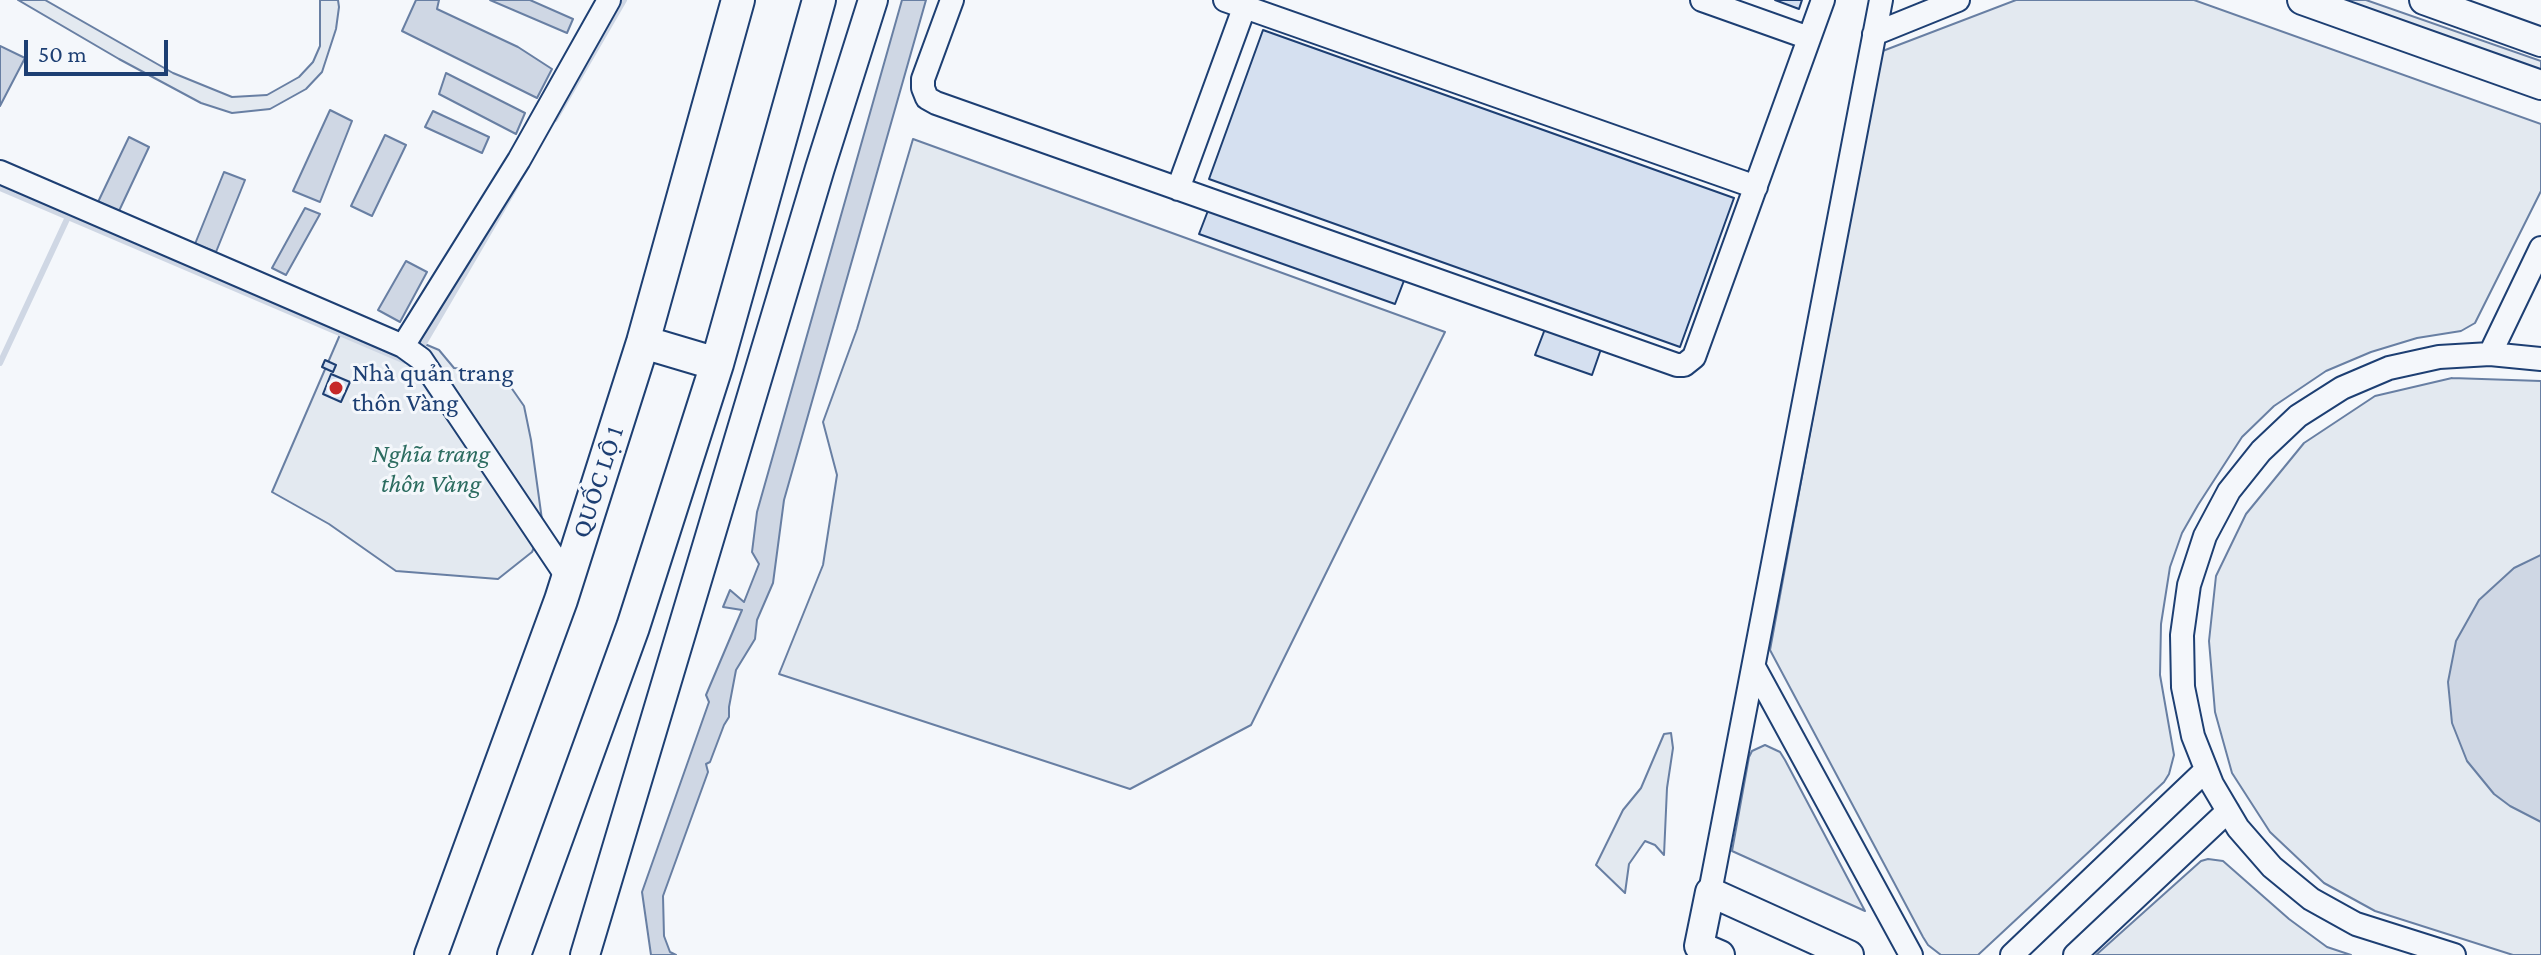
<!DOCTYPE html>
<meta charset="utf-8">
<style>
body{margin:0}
#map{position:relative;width:2541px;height:955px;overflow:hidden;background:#f4f7fb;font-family:"Crimson Pro",serif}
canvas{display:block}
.scale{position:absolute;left:24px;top:40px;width:144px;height:36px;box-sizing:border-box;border:4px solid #1d3f73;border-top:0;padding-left:10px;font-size:24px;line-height:28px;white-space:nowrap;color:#1d3f73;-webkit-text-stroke:6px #f4f7fb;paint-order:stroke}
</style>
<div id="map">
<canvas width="2541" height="955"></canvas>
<div class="scale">50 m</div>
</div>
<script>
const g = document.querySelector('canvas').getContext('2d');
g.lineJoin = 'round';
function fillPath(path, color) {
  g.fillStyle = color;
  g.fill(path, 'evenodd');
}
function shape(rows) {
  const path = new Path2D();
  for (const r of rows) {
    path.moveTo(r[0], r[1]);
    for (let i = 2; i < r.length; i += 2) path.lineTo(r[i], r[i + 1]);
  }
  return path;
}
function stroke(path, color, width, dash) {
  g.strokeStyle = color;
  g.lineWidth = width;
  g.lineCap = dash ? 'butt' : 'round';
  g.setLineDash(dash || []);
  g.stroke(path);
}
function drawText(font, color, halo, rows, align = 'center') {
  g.font = font + ' "Crimson Pro",serif';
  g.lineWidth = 6;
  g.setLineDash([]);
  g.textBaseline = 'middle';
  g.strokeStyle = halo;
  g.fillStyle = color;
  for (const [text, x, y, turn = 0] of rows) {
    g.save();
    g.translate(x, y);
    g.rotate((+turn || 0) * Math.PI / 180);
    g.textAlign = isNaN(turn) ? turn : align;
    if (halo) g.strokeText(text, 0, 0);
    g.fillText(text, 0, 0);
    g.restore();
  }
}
const green = shape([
 [18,0,45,0,173,73,232,97,267,95,299,77,313,62,320,46,320,0,338,0,339,7,336,29,322,72,306,89,270,109,232,113,201,103,119,59,18,0],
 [2016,0,2194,0,2541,124,2541,191,2475,323,2461,331,2417,338,2371,352,2326,371,2274,406,2242,437,2198,505,2182,533,2170,567,2161,624,2160,675,2174,755,2169,774,2164,782,1978,955,1941,955,1928,945,1923,937,1770,650,1880,52,2016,0],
 [2342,0,2366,0,2541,61,2541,71,2342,0],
 [913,139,1445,332,1251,725,1130,789,779,674,823,565,837,475,823,422,857,329,913,139],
 [342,330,407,357,420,342,439,350,454,368,501,373,524,406,531,440,543,527,532,552,498,579,396,571,329,524,272,492,342,330],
 [2452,378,2541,381,2541,955,2513,955,2375,911,2324,883,2270,832,2232,773,2215,712,2209,641,2216,576,2246,514,2304,443,2375,396,2452,378],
 [1671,733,1673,748,1667,788,1664,855,1655,845,1645,841,1629,864,1625,893,1596,865,1623,810,1641,788,1664,734,1671,733],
 [1765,745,1780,752,1785,760,1865,911,1732,851,1749,757,1752,751,1765,745],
 [2208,859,2223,861,2289,919,2327,947,2351,955,2096,955,2201,861,2208,859]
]);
fillPath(green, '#e3e9f0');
stroke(green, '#687fa3', 2);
const water = shape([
 [416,0,439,0,437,9,518,47,552,69,537,98,402,31,416,0],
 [490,0,530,0,573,19,567,33,490,0],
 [902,0,926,0,784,500,773,583,757,620,755,639,736,670,729,707,729,717,724,725,710,762,706,764,708,772,663,896,664,936,670,952,676,955,651,955,642,892,709,702,706,695,742,610,723,607,730,590,744,602,759,564,752,552,757,512,902,0],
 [0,46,25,58,0,106,0,46],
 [446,73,525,113,516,134,439,94,446,73],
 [330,110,352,121,320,202,293,191,330,110],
 [433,111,489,137,482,153,425,127,433,111],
 [385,135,406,145,372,216,351,206,385,135],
 [129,137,149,147,119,211,98,202,129,137],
 [224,172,245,180,216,252,195,244,224,172],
 [305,208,320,214,286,275,272,268,305,208],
 [406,261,427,272,400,322,378,310,406,261],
 [2541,555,2541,822,2510,806,2494,794,2467,761,2452,723,2448,682,2456,641,2479,600,2514,568,2541,555]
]);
fillPath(water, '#cfd7e4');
stroke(water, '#687fa3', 2);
stroke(shape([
 [555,119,624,0],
 [0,188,405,361,412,358],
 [420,350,517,184],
 [0,363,68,217]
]), '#cfd7e4', 6);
const building = shape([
 [1775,0,1802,0,1799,9,1775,0],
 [1263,30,1734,198,1680,347,1209,179,1263,30],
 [1209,208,1405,278,1395,304,1199,234,1209,208],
 [1545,329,1601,349,1592,375,1535,355,1545,329],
 [325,360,336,365,333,372,322,367,325,360],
 [331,374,350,382,341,402,323,394,331,374]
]);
fillPath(building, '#d5e0f0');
stroke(building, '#1d3f73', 2);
const minor = shape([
 [952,0,923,79,923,88,927,98,936,103,1677,365,1684,365,1694,357,1823,0],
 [1225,0,1756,187],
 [1702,0,1809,38],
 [1874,34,1958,0],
 [0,172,403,346,421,359,568,578],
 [1178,189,1247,0],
 [403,346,519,160,609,0],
 [2490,354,2541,248],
 [1754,667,1911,955],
 [1710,892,1881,0],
 [2012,955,2206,770],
 [2075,955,2228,811],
 [2454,955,2356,924,2311,899,2272,867,2238,828,2212,784,2193,736,2183,687,2182,635,2189,585,2205,536,2229,491,2261,451,2298,416,2342,388,2389,368,2439,357,2490,354,2541,359]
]);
const major = shape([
 [2302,0,2541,85],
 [2424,0,2541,42],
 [585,955,820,168,873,0],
 [1720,955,1699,946,1710,892,1849,955]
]);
const highway = shape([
 [643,342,717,364],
 [431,955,561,600,643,342,738,0],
 [514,955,633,627,717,364,819,0]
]);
stroke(minor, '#1d3f73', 26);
stroke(major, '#1d3f73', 32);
stroke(highway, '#1d3f73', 36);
stroke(minor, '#f4f7fb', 22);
stroke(major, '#f4f7fb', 28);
stroke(highway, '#f4f7fb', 32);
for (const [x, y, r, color] of [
 [336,388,8,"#c62828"]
]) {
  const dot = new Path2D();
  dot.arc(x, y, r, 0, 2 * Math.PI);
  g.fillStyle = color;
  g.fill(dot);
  stroke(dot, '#f4f7fb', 3);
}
drawText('26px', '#1d3f73', '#f4f7fb', [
 ["Nhà quản trang",352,373],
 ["thôn Vàng",352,403]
], 'left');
drawText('italic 26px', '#2c6c60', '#f4f7fb', [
 ["Nghĩa trang",431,454],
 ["thôn Vàng",431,484]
]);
drawText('26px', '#1d3f73', '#f4f7fb', [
 ["QUỐC LỘ 1",598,482,-72]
]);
</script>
